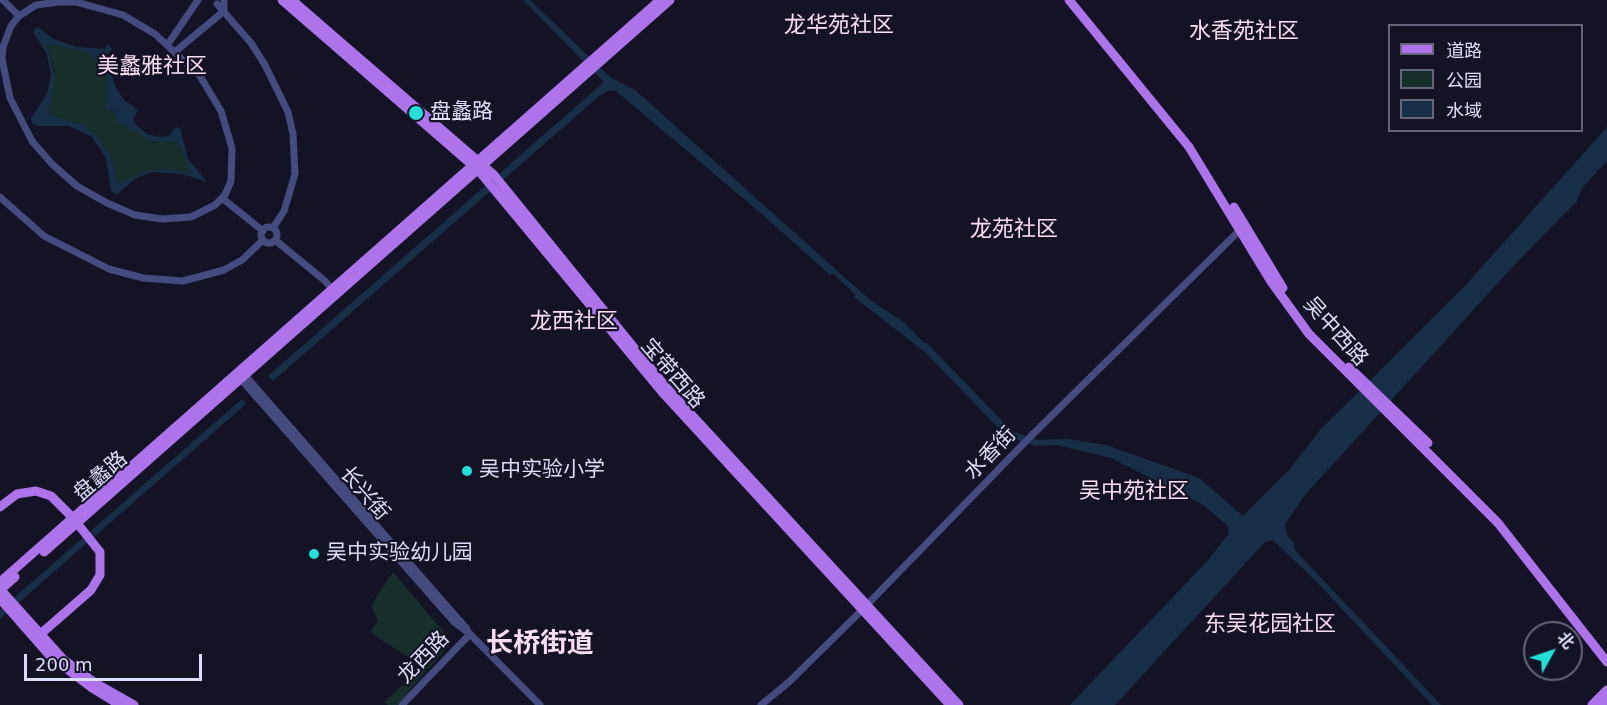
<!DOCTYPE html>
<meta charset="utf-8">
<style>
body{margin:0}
#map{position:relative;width:1607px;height:705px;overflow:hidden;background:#141326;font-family:"DejaVu Sans","Noto Sans SC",sans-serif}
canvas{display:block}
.legend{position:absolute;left:1388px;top:24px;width:195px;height:108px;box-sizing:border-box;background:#141326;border:2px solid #64647b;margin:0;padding:8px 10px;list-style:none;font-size:18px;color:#dddefa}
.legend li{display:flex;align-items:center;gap:12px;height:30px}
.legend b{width:30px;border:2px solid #64647b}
.north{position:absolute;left:1523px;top:621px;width:60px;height:60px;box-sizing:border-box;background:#141326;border:2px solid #64647b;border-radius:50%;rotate:50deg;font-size:16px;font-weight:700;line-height:24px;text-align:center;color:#dddefa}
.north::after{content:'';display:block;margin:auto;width:21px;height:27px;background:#23e0d7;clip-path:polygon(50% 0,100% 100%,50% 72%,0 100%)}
.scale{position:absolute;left:24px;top:654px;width:178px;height:27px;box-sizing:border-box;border:3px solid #dddefa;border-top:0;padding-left:8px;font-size:18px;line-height:21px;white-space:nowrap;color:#dddefa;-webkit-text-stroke:4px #141326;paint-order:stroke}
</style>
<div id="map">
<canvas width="1607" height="705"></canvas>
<ul class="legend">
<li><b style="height:8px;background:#ac73eb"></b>道路</li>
<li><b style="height:16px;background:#172f2a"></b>公园</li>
<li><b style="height:16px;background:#162f47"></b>水域</li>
</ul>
<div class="north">北</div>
<div class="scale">200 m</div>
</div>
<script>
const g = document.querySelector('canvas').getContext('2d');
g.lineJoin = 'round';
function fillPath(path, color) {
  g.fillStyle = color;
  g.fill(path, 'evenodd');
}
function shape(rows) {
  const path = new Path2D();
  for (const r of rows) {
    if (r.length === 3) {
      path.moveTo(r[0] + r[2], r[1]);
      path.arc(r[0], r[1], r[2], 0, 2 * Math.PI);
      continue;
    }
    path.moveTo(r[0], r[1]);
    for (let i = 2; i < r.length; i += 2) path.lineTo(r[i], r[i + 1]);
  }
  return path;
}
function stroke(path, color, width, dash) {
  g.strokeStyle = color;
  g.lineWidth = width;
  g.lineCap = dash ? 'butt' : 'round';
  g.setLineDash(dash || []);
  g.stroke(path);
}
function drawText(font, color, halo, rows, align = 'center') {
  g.font = font + ' "DejaVu Sans","Noto Sans SC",sans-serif';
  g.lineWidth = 4.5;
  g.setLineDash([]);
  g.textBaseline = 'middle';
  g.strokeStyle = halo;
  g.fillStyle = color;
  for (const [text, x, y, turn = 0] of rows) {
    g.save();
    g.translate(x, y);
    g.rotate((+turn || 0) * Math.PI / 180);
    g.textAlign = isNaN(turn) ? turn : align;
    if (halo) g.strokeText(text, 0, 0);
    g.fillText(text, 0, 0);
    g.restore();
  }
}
fillPath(shape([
 [55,44,87,52,99,61,106,77,106,110,115,112,118,122,132,131,138,132,147,140,154,143,172,139,177,141,191,173,168,169,148,170,121,185,116,184,111,156,98,137,83,125,49,115,55,72,47,45],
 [393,572,452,642,397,705,388,705,384,702,423,667,370,632,378,621,371,605]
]), '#172f2a');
fillPath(shape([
 [523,0,530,0,610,77,635,90,870,300,905,323,924,343,926,342,1012,431,1037,440,1068,439,1106,445,1199,478,1243,516,1289,470,1321,429,1464,287,1607,127,1607,161,1582,188,1577,201,1518,261,1305,495,1285,524,1287,535,1294,543,1294,549,1441,705,1432,705,1316,581,1273,540,1265,542,1115,705,1070,705,1210,558,1229,533,1228,526,1202,504,1111,458,1057,445,1035,446,1017,440,1007,430,1003,433,926,353,854,297,855,294,832,273,830,275,763,215,616,91,608,91,598,97,273,381,268,376,604,82],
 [37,27,54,39,77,47,105,49,108,43,112,49,106,57,116,88,124,100,138,110,133,119,136,125,147,134,159,137,168,136,176,127,180,128,188,159,207,182,182,174,152,172,136,178,119,193,115,194,111,190,106,158,91,136,69,126,37,126,32,123,31,118,47,94,51,76,47,54,33,32],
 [50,44,86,52,99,61,106,77,106,110,114,111,117,122,132,131,138,132,149,142,177,141,191,173,168,169,148,170,117,184,111,156,98,137,84,125,49,115,55,75,47,46],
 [242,399,246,404,0,619,0,610]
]), '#162f47');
stroke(shape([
 [3,0,19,16],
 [59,2,76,2,123,15,155,34,200,76,221,111,232,148,231,181,225,195,215,205,191,217,162,219,135,215,107,203,77,186,52,164,32,141,10,98,2,59,3,47,11,26,19,16,36,5,59,2],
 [217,4,251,43,265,65,288,112,293,134,295,174,284,211,273,228],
 [168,44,198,0],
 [176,51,224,11,224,0],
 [0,197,44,236,109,269,143,278,183,281,224,270,242,260,263,240],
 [222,198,263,231],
 [269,235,8],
 [275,240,324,280,334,291],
 [243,373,467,629],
 [238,376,454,622,470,634,540,705],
 [402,705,470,634],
 [761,705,789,682,862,610,1031,436,1243,227]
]), '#454b7e', 7);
stroke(shape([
 [282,0,478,170,662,392,950,705],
 [292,0,494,175,666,387,959,705],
 [1069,0,1189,147,1270,280,1309,334,1498,523,1607,662],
 [1234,207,1283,288],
 [1349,367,1428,443],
 [0,507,17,494,36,491,51,496,73,518],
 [44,552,670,0],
 [0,582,660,0],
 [0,589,63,659,95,683,134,705],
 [0,599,51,657,92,688,120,705],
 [36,638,91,590,100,575,100,552,77,523],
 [1592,705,1607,690],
 [1602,705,1607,700]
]), '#ac73eb', 9);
stroke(shape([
 [0,590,15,577]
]), '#ac73eb', 9);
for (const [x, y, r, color] of [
 [416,113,8,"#23e0d7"],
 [467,471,6,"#23e0d7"],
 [314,554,6,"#23e0d7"]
]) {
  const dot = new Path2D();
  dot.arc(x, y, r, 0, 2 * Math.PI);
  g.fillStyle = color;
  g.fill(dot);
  stroke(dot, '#141326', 2);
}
drawText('21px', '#dddefa', '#141326', [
 ["盘蠡路",430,113],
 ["吴中实验小学",479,471],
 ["吴中实验幼儿园",326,554]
], 'left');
drawText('21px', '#dddefa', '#141326', [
 ["吴中西路",1335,332,48],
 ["宝带西路",672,374,49],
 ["水香街",991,454,-46],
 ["盘蠡路",101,477,-41],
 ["长兴街",364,494,49],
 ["龙西路",424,658,-46]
]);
drawText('22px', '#fadef4', '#141326', [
 ["龙华苑社区",839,26],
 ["水香苑社区",1244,32],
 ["美蠡雅社区",152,67],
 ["龙苑社区",1014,230],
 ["龙西社区",574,322],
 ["吴中苑社区",1134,492],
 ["东吴花园社区",1270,625]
]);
drawText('bold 27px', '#fadef4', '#141326', [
 ["长桥街道",540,645]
]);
</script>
